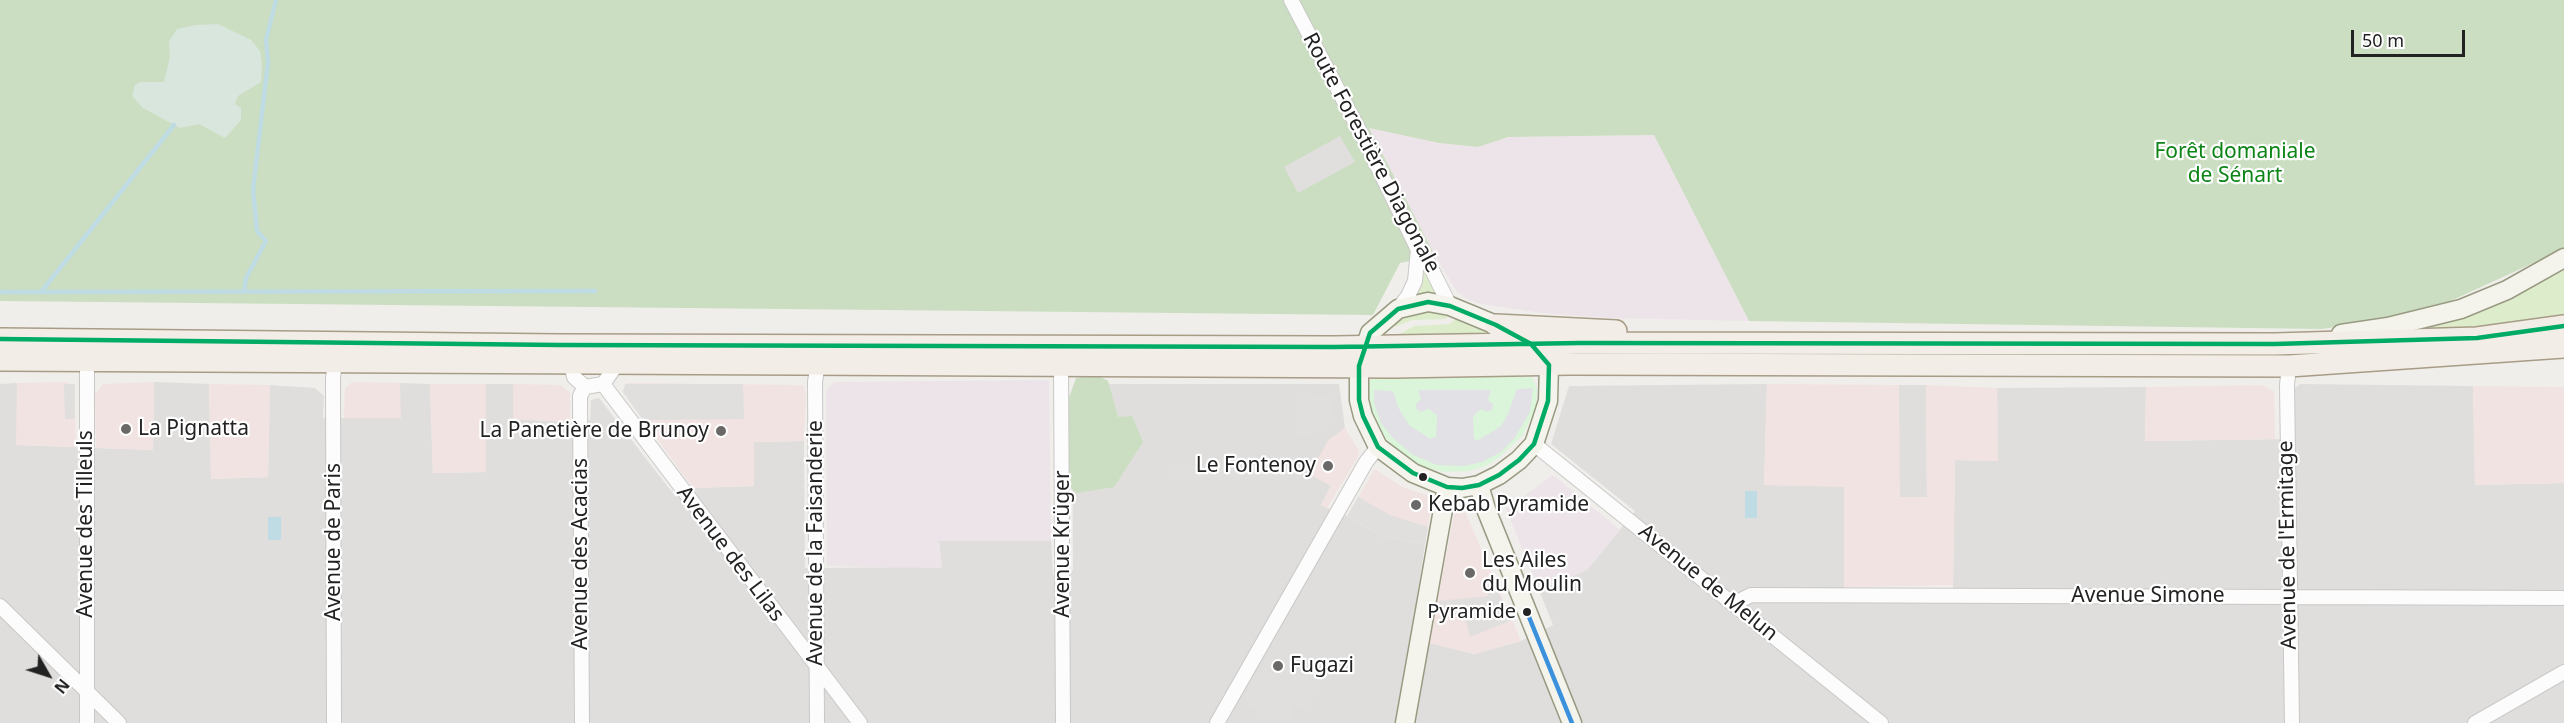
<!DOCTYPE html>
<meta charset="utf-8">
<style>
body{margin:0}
#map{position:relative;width:2564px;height:723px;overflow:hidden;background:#f0eeeb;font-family:"Noto Sans",sans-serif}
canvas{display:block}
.north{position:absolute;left:18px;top:645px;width:60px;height:60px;-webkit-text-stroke:4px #fff;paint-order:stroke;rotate:129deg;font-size:16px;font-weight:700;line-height:24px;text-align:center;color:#222}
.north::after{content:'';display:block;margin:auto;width:21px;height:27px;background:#222;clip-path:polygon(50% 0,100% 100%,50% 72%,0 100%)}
.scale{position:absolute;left:2351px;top:30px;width:114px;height:27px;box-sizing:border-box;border:3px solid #222;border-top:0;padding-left:8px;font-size:18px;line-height:21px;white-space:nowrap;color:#222;-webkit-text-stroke:4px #fff;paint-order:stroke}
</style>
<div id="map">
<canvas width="2564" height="723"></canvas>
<div class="north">N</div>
<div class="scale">50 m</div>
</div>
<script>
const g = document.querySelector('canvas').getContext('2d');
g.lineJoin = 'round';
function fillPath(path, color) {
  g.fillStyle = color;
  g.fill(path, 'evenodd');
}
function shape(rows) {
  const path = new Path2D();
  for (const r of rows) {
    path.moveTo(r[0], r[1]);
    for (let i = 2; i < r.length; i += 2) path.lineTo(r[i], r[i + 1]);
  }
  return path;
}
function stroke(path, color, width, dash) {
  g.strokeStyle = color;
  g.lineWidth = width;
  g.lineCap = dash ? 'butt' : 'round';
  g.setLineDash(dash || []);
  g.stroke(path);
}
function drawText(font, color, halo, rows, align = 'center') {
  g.font = font + ' "Noto Sans",sans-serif';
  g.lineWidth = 4.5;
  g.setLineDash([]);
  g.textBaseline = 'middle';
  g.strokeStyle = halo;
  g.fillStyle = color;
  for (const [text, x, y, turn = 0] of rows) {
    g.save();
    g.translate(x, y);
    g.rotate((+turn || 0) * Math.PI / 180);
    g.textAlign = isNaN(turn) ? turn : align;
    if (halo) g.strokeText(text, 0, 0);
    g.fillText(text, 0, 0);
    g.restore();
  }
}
fillPath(shape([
 [154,382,209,384,211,479,268,477,270,385,315,388,324,396,323,418,400,418,400,383,430,384,433,473,486,472,486,384,513,384,513,419,570,422,590,420,591,400,599,398,675,496,693,488,754,486,754,442,804,441,805,568,942,567,939,541,1051,541,1053,574,1073,570,1072,400,1077,384,1339,384,1345,428,1328,441,1331,486,1321,505,1347,516,1384,537,1425,544,1411,638,1474,654,1521,641,1553,625,1539,590,1587,570,1635,511,1551,444,1569,386,1767,384,1764,485,1844,486,1845,590,1953,589,1955,460,1998,461,1997,388,2146,387,2145,441,2294,439,2293,390,2300,384,2473,386,2475,485,2564,483,2564,723,0,723,0,384,17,383,17,445,153,450],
 [1899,385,1926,385,1927,497,1899,497]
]), '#dfdedc');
fillPath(shape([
 [67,382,74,387,76,447,16,445,17,383],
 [154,382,153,450,96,448,95,394,103,384],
 [352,382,400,383,401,418,344,418,345,388],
 [627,383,803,385,806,393,804,441,754,442,754,486,693,488,622,391],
 [209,384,270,385,268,477,211,479],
 [430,384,486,384,486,472,433,473],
 [513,384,561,385,570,393,570,422,513,419],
 [1767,384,1899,385,1900,497,1927,497,1926,385,1997,388,1998,461,1955,460,1953,585,1844,587,1844,487,1764,485],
 [2262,385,2274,391,2275,439,2145,441,2146,387],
 [2473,386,2564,387,2564,483,2475,485],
 [1345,428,1358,449,1359,455,1327,508,1321,505,1331,486,1309,474,1328,441],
 [1375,469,1402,487,1433,497,1425,544,1384,537,1347,516],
 [1464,509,1521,641,1474,654,1429,643,1455,510]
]), '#f1e3e1');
fillPath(shape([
 [1368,128,1439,143,1478,147,1508,137,1654,135,1749,321,1609,318,1541,313,1481,304,1469,300,1457,292,1435,256],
 [1049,380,1051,541,939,541,942,568,827,566,826,390,834,382],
 [1553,475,1620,530,1587,570,1539,590,1506,509]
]), '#ede4e9');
fillPath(shape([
 [1423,263,1440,295,1416,294,1422,277],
 [2564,270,2564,317,2433,331,2432,325,2493,305],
 [1424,310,1452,314,1445,319,1412,320,1386,330,1397,319],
 [1457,317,1506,338,1394,337,1414,326,1450,324]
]), '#ddeccb');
fillPath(shape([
 [0,0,2564,0,2564,249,2422,314,2322,329,1749,321,1654,135,1508,137,1478,147,1439,143,1369,128,1435,256,1400,263,1373,315,0,301],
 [1097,375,1108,381,1118,417,1132,416,1143,442,1114,487,1076,493,1067,484,1069,449,1058,428,1076,378]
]), '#cbdec1');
fillPath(shape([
 [218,24,251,40,260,51,262,65,261,82,238,96,235,104,241,108,241,120,225,138,199,124,180,128,143,108,132,96,135,85,140,82,164,82,170,57,169,41,177,29,195,25]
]), '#d9e6de');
fillPath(shape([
 [1373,377,1532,377,1537,389,1536,407,1523,435,1501,456,1486,466,1469,471,1445,472,1420,466,1405,458,1383,436,1370,410,1367,399,1367,385]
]), '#daf5da');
fillPath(shape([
 [1340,136,1355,162,1298,193,1284,167],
 [64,384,75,384,75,419,65,419],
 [625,384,743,384,744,419,643,420,623,392],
 [1330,396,1330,420,1308,436,1296,435,1297,398],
 [1294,462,1298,473,1280,479,1169,478,1169,466,1284,466],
 [1358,497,1390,515,1428,527,1425,544,1384,537,1347,516],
 [1487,585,1496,586,1510,621,1470,637,1464,613,1439,605,1439,601,1488,596],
 [1258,671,1286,687,1295,672,1316,684,1307,709,1295,705,1288,723,1276,723,1241,701]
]), '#e0dfde');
fillPath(shape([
 [1533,388,1530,412,1514,439,1501,452,1482,462,1464,466,1437,465,1413,455,1392,437,1381,423,1374,403,1374,390,1393,391,1399,409,1409,425,1430,439,1436,436,1437,415,1428,409,1421,412,1416,409,1416,404,1421,399,1418,390,1491,390,1488,400,1493,404,1492,410,1487,412,1481,409,1473,417,1474,438,1477,441,1501,426,1508,414,1517,389]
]), '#e2e1e5');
fillPath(shape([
 [1745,491,1757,491,1757,518,1745,518],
 [268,517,281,517,281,540,268,540]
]), '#bfdbe3');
stroke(shape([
 [0,292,595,291],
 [41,292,174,125],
 [244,292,246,278,266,241,257,231,253,189,268,63,266,40,276,0]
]), '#bfdbe3', 4.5);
const street = shape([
 [1291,0,1369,149,1418,250,1426,258,1450,306],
 [1398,309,1408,296,1415,281,1418,250],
 [87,362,87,723],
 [571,364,574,377,585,387,603,384,618,363],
 [1061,365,1063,723],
 [2289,366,2287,385,2292,723],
 [603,384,860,723],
 [1534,444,1881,723],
 [1733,604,1751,595,2564,598],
 [0,606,119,723],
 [334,723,333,378,335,362],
 [582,723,580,396,585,387],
 [817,723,815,382,818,363],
 [1217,723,1366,462,1378,447],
 [2475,723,2564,672]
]);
const secondary = shape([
 [1428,302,1450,306,1496,325,1531,344,1549,365,1548,401,1534,444,1519,460,1499,475,1479,485,1462,488,1447,487,1413,473,1378,447,1363,416,1359,400,1359,366,1370,333,1398,309,1428,302],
 [2341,334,2388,327,2461,309,2507,290,2564,258],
 [1479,485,1486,509,1572,723],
 [1405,723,1447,487]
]);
const primary = shape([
 [1496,325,1616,331],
 [0,339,559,345,1334,347,1580,343,2275,344,2477,338,2564,326],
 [0,360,1394,367,1571,364,2289,366,2564,347]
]);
stroke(street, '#c9c8c7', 16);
stroke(secondary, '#999a82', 21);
stroke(primary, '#a79c86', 24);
stroke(street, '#fdfcfc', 14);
stroke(secondary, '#f4f4ed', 18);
stroke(primary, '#f3ede7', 21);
stroke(shape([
 [1428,302,1450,306,1496,325,1531,344,1549,365,1548,401,1534,444,1519,460,1499,475,1479,485,1462,488,1447,487,1413,473,1378,447,1363,416,1359,400,1359,366,1370,333,1398,309,1428,302],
 [0,339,559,345,1334,347,1580,343,2275,344,2477,338,2564,326]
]), '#00ab66', 4.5);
stroke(shape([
 [1527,612,1572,723]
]), '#3c91dc', 4.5);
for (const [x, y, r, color] of [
 [126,429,6,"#6a6968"],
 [721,431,6,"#6a6968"],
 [1328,466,6,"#6a6968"],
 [1423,477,5,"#222"],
 [1416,505,6,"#6a6968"],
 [1470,573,6,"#6a6968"],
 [1527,612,5,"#222"],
 [1278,666,6,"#6a6968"]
]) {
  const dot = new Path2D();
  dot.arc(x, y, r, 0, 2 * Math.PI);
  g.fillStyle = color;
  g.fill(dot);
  stroke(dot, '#fff', 2);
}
drawText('20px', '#222', '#fff', [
 ["Pyramide",1516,612]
], 'right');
drawText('21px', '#0c8416', '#fff', [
 ["Forêt domaniale",2235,152],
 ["de Sénart",2235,176]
]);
drawText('21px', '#222', '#fff', [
 ["Route Forestière Diagonale",1371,153,62],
 ["Avenue des Tilleuls",86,524,-90],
 ["Avenue de Paris",334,542,-90],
 ["Avenue de la Faisanderie",816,543,-90],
 ["Avenue Krüger",1063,544,-90],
 ["Avenue de l'Ermitage",2288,545,-91],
 ["Avenue des Acacias",581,554,-90],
 ["Avenue des Lilas",730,554,53],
 ["Avenue de Melun",1708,583,39],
 ["Avenue Simone",2148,596]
]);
drawText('21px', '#222', '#fff', [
 ["La Pignatta",138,429],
 ["La Panetière de Brunoy",709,431,"right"],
 ["Le Fontenoy",1316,466,"right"],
 ["Kebab Pyramide",1428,505],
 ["Les Ailes",1482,561],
 ["du Moulin",1482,585],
 ["Fugazi",1290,666]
], 'left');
</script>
